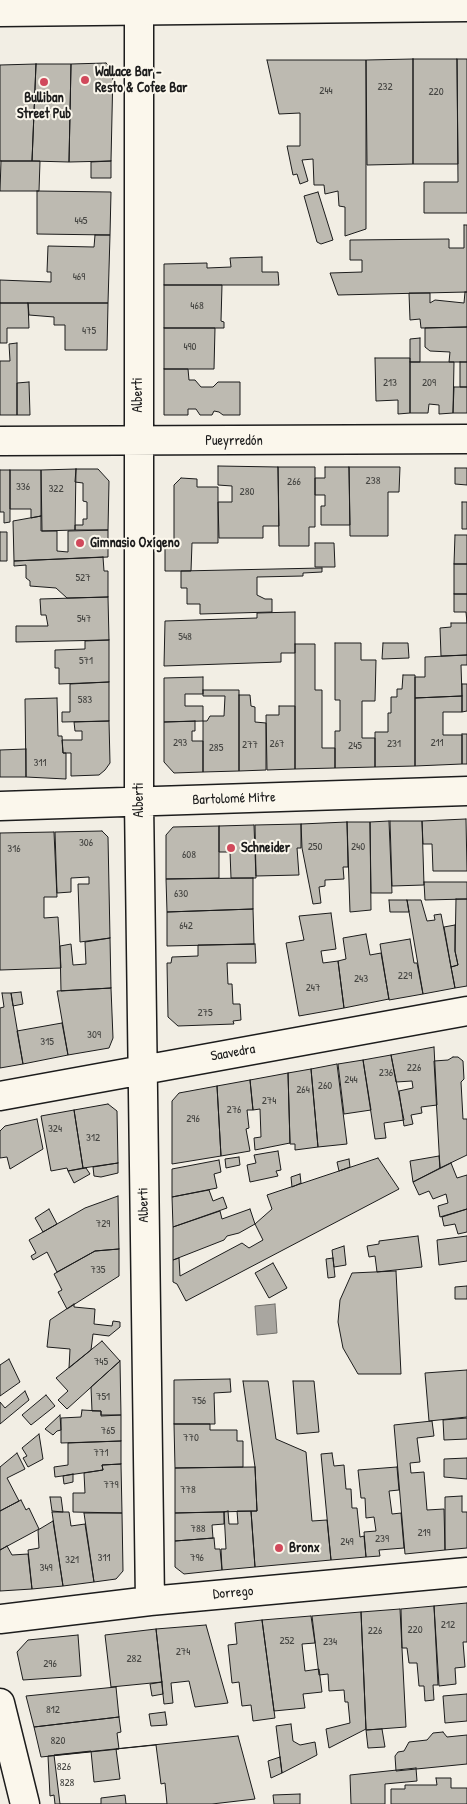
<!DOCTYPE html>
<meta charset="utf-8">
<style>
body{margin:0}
canvas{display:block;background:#f2eee4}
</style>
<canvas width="467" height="1804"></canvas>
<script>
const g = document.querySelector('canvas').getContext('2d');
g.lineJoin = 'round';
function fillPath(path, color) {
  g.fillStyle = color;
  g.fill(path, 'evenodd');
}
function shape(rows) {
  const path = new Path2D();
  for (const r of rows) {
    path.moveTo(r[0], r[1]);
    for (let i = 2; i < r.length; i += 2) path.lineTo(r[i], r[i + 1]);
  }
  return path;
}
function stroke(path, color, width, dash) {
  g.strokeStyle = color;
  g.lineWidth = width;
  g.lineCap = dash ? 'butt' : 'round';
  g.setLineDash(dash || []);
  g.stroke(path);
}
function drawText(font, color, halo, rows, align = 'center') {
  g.font = font + ' "Patrick Hand",sans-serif';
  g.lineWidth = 4;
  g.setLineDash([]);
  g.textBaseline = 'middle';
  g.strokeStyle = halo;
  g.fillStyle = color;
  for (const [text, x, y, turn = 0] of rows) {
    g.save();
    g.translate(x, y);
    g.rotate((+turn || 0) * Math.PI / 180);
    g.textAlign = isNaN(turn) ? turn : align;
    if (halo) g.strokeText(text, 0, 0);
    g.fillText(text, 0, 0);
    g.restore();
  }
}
const water = shape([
 [275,1304,277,1333,257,1335,255,1306,275,1304]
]);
fillPath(water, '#a9a6a0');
stroke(water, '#716f6b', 1);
const building = shape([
 [413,59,413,164,367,165,366,60,413,59],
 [413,59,457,59,458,164,413,164,413,59],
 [457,59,467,59,467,213,424,213,424,182,458,182,457,59],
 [267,60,366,60,366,229,345,236,345,207,339,206,338,191,325,194,324,185,314,185,313,159,302,160,308,181,300,184,297,174,293,175,287,146,300,146,300,113,279,114,267,60],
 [106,63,113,70,111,161,69,162,71,64,106,63],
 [36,64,71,64,69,162,32,161,36,64],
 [36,64,32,161,0,161,0,65,36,64],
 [1,161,40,161,39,191,0,191,1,161],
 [111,161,111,178,91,178,91,162,111,161],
 [37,191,111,192,110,235,37,234,37,191],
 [318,192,333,240,321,244,317,242,304,196,318,192],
 [464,225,467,225,467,292,338,295,330,273,362,272,362,260,350,260,350,240,449,239,449,248,464,248,464,225],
 [95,235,110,235,108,303,0,303,0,280,51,282,51,272,47,272,48,246,94,247,95,235],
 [262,257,262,272,278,272,279,285,164,285,164,264,207,263,207,268,231,267,230,258,262,257],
 [164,285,222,285,221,321,224,322,224,328,164,328,164,285],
 [465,292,467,292,467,327,421,328,420,319,410,320,409,293,430,293,430,303,435,300,464,303,465,292],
 [0,303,28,303,29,328,7,328,7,343,0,343,0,303],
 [28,303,108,303,107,350,65,350,65,325,54,325,54,317,29,315,28,303],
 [467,327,467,362,449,362,450,352,430,351,425,347,425,328,467,327],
 [164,328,215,328,214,369,164,369,164,328],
 [420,338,420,362,410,362,410,339,420,338],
 [17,343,17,415,0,415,0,361,10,361,9,344,17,343],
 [375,358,410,358,410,413,398,414,398,400,376,401,375,358],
 [410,362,454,362,453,413,439,414,439,405,429,404,428,413,410,413,410,362],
 [460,362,467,362,467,387,460,387,460,362],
 [164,369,188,369,189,380,195,380,201,387,213,387,218,382,240,382,240,415,223,415,219,412,214,411,212,415,200,415,196,409,188,409,188,415,164,415,164,369],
 [29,382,30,415,17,415,17,383,29,382],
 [454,387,467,387,467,413,453,413,454,387],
 [218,466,278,467,279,526,263,526,263,538,219,538,218,502,232,502,232,486,218,485,218,466],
 [278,467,315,467,315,527,309,527,309,546,279,546,278,467],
 [325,467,349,467,350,525,321,525,321,506,325,506,325,495,315,495,315,478,325,478,325,467],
 [349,467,400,467,399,492,388,492,388,536,350,536,349,467],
 [455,468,467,468,467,485,455,484,455,468],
 [76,469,98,469,109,481,108,530,75,530,75,525,83,525,83,519,87,519,87,502,83,501,83,483,75,482,76,469],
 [76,469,75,530,42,531,41,470,76,469],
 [0,470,10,470,10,522,4,523,4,512,0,512,0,470],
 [10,470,41,470,41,516,31,518,31,509,10,509,10,470],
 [181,478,197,479,197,487,218,487,218,543,192,543,191,571,165,571,165,543,174,543,174,485,181,478],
 [462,502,467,502,467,529,462,529,462,502],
 [41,516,41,531,57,531,57,551,68,552,68,531,108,530,108,557,14,561,13,521,41,516],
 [0,532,7,532,7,561,0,561,0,532],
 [455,535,467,535,467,564,454,564,455,535],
 [315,543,334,543,335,567,315,567,315,543],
 [103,557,104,571,108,571,108,597,67,598,56,588,30,586,30,581,26,578,26,565,14,566,14,561,103,557],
 [454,564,467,564,467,594,454,594,454,564],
 [322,568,322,572,303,573,303,576,257,577,257,595,265,599,272,599,272,612,200,614,200,604,187,604,187,588,181,588,181,571,322,568],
 [454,594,467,594,467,623,466,612,454,612,454,594],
 [108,597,109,640,16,642,16,626,48,626,46,615,41,615,40,599,108,597],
 [295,612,295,653,281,653,281,662,164,666,165,621,257,618,257,613,295,612],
 [451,623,467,623,467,655,441,656,440,628,451,627,451,623],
 [109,640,109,682,59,684,59,668,55,668,55,650,85,649,85,641,109,640],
 [335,643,361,643,361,660,376,660,375,701,362,701,362,738,375,738,375,767,335,768,335,731,340,731,340,700,335,700,335,643],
 [383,643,408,643,409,658,382,659,383,643],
 [295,644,315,644,315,690,322,690,322,748,335,748,335,768,295,769,295,644],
 [467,655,467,665,461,665,462,696,415,698,415,677,425,677,425,657,467,655],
 [403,675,415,675,415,766,375,767,375,732,388,732,388,713,391,713,391,697,397,697,397,689,402,689,403,675],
 [203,677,203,694,185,694,185,706,203,706,203,721,164,722,164,678,203,677],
 [109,682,109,721,62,722,62,712,70,712,70,684,109,682],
 [462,684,467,684,467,711,462,712,462,684],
 [203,690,239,690,239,771,203,772,203,721,207,721,210,716,224,716,225,696,203,696,203,690],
 [239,695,250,695,251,706,255,707,255,722,266,723,266,770,239,771,239,695],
 [462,696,462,712,443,712,443,735,462,735,462,764,415,766,415,698,462,696],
 [57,698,58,736,62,736,63,753,66,753,66,779,26,777,25,699,57,698],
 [279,706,295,706,295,769,267,770,266,715,279,715,279,706],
 [109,721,110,763,105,770,99,775,71,776,71,753,63,753,62,740,82,740,82,731,75,731,74,722,109,721],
 [195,721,195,731,192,731,192,741,203,741,203,772,174,773,164,762,164,722,195,721],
 [462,734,467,734,467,764,462,764,462,734],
 [26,749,26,777,0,777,0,750,26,749],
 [466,819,467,871,433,871,432,844,423,844,422,821,466,819],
 [389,821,392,893,371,893,370,822,389,821],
 [390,821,422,821,424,885,392,886,390,821],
 [347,822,370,822,371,910,350,912,347,822],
 [347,822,348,867,343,867,344,879,325,880,325,886,319,887,321,903,313,904,302,848,301,824,347,822],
 [301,824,301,848,297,848,299,875,256,876,255,825,301,824],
 [254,825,256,878,231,878,230,852,219,852,219,826,254,825],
 [219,826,219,878,166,879,166,835,173,827,219,826],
 [102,831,108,837,110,938,80,942,78,884,89,884,89,877,71,878,71,892,57,893,55,832,102,831],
 [54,832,57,897,44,897,44,918,58,917,61,968,0,970,0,833,54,832],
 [253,878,253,909,167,912,166,879,253,878],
 [424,882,467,882,467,899,425,900,424,882],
 [456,899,467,899,467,986,455,988,451,967,458,965,455,951,456,899],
 [389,900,407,900,409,912,390,912,389,900],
 [407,900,421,900,427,921,435,920,434,915,441,914,455,988,423,994,407,900],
 [253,909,254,944,167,946,167,912,253,909],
 [331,913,336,949,321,951,323,963,338,961,344,1008,299,1016,286,943,304,940,299,916,331,913],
 [455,925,455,951,458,965,451,967,444,927,455,925],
 [366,934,370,955,381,953,389,999,344,1008,338,961,346,959,343,938,366,934],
 [110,938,111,988,61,991,60,946,71,944,73,965,86,964,85,942,110,938],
 [410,939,414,963,417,963,423,994,389,1000,380,944,410,939],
 [255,944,256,963,227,963,228,984,232,984,233,1004,240,1004,241,1020,233,1021,234,1024,178,1026,168,1017,167,963,171,963,172,957,198,956,198,945,255,944],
 [111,988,113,1038,109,1048,68,1055,57,991,111,988],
 [21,992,23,1004,13,1006,11,993,21,992],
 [2,993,11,993,23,1064,0,1068,0,1008,4,1007,2,993],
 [62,1023,68,1055,23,1064,17,1031,62,1023],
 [434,1047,437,1105,421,1107,422,1113,411,1115,413,1124,404,1126,399,1091,413,1088,412,1081,396,1082,391,1055,434,1047],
 [391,1055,404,1120,384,1123,386,1138,375,1139,363,1060,391,1055],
 [453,1057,458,1057,463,1061,464,1079,461,1082,463,1119,467,1119,467,1155,440,1168,434,1061,448,1060,453,1057],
 [363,1060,371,1110,344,1114,338,1064,363,1060],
 [337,1064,347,1144,318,1147,311,1069,337,1064],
 [311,1069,318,1147,295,1150,295,1144,290,1144,288,1073,311,1069],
 [288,1073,290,1143,255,1150,254,1138,261,1137,260,1109,253,1110,250,1080,288,1073],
 [250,1080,253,1110,247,1110,249,1128,246,1129,250,1151,221,1156,217,1086,250,1080],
 [217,1086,221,1156,172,1164,172,1101,179,1093,217,1086],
 [108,1104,117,1111,118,1163,83,1168,74,1110,108,1104],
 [74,1110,83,1168,68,1171,67,1168,51,1171,41,1116,74,1110],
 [37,1119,43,1149,10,1169,7,1157,0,1158,0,1131,5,1126,37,1119],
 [278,1151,281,1170,276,1171,278,1176,250,1182,247,1165,256,1163,254,1155,278,1151],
 [439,1156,440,1168,413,1182,410,1161,439,1156],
 [239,1157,240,1165,226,1168,225,1159,239,1157],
 [378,1158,399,1189,186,1301,177,1284,173,1282,173,1260,179,1258,180,1276,242,1243,249,1248,263,1240,255,1224,272,1209,267,1195,378,1158],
 [349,1159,350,1167,339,1171,337,1162,349,1159],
 [219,1160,221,1172,214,1174,217,1188,172,1197,172,1169,219,1160],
 [118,1163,118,1173,101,1177,94,1176,93,1167,118,1163],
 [451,1163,457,1178,467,1175,467,1209,440,1217,438,1206,448,1203,446,1194,433,1199,429,1191,419,1195,413,1182,451,1163],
 [86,1168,90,1174,74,1183,68,1171,86,1168],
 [300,1174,301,1183,292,1187,291,1177,300,1174],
 [209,1190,213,1201,223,1197,227,1208,173,1227,172,1197,209,1190],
 [118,1196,119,1249,95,1251,57,1272,47,1252,33,1260,31,1256,36,1253,29,1240,85,1208,118,1196],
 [49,1209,57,1224,43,1232,35,1218,49,1209],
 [250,1209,255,1224,239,1233,227,1236,224,1240,173,1260,173,1227,220,1211,222,1219,250,1209],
 [467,1209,467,1232,458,1234,455,1224,444,1226,442,1217,467,1209],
 [418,1236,422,1267,377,1272,375,1256,369,1257,367,1246,379,1244,379,1241,418,1236],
 [467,1236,467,1261,439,1265,437,1240,467,1236],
 [344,1246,346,1265,334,1267,332,1250,344,1246],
 [119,1249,119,1276,67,1309,58,1292,62,1290,54,1274,95,1251,119,1249],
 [333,1258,335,1277,328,1278,326,1259,333,1258],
 [273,1263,287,1288,269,1298,255,1273,273,1263],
 [396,1271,401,1374,358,1374,343,1348,338,1322,340,1300,352,1273,396,1271],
 [467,1286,467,1299,455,1299,455,1287,467,1286],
 [74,1304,74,1307,95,1309,94,1324,112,1326,113,1321,120,1322,120,1327,109,1336,93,1334,91,1350,69,1368,70,1349,47,1347,50,1320,74,1304],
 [102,1341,120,1361,67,1409,58,1400,68,1391,56,1378,102,1341],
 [9,1359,20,1382,0,1396,0,1365,9,1359],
 [120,1361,121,1415,101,1415,101,1411,92,1411,91,1387,120,1361],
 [467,1370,467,1417,429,1421,425,1373,467,1370],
 [230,1379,231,1392,214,1393,215,1424,174,1424,174,1380,230,1379],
 [243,1381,268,1381,276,1439,306,1452,312,1521,327,1520,331,1560,255,1567,251,1511,257,1511,255,1467,243,1381],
 [293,1381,314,1381,319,1432,297,1434,293,1381],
 [25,1391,29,1400,0,1424,0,1402,5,1408,25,1391],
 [46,1395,55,1406,31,1425,22,1415,46,1395],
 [82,1410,101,1411,101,1416,121,1415,121,1441,61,1443,61,1418,81,1417,82,1410],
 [60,1415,61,1430,57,1431,53,1435,45,1429,60,1415],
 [467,1418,467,1439,444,1440,443,1420,467,1418],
 [432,1421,434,1436,417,1438,420,1462,410,1463,411,1473,424,1472,427,1510,444,1509,445,1550,405,1554,394,1425,432,1421],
 [174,1424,210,1424,210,1430,237,1430,237,1441,243,1441,243,1467,175,1468,174,1424],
 [39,1434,43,1459,28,1467,23,1458,27,1456,22,1448,39,1434],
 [121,1441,121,1464,102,1465,103,1470,55,1477,54,1467,68,1465,68,1443,121,1441],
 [17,1453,25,1469,7,1478,19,1501,0,1511,0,1467,17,1453],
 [332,1453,334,1466,344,1465,346,1489,351,1489,352,1508,357,1508,360,1537,364,1536,366,1557,331,1560,321,1454,332,1453],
 [467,1458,467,1479,444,1477,444,1459,467,1458],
 [121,1464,122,1513,73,1512,73,1493,85,1493,84,1473,103,1470,102,1465,121,1464],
 [255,1467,257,1511,175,1513,175,1468,255,1467],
 [397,1467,399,1490,389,1491,392,1514,401,1513,404,1548,379,1550,380,1556,366,1557,364,1532,376,1531,374,1517,366,1518,365,1498,361,1498,358,1470,397,1467],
 [73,1474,73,1482,64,1484,63,1476,73,1474],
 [462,1496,462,1512,467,1512,467,1548,445,1550,445,1497,462,1496],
 [50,1497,61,1497,63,1512,52,1511,50,1497],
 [21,1500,26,1510,29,1508,39,1529,0,1550,0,1511,21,1500],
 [228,1511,229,1524,238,1524,237,1511,251,1511,255,1567,222,1570,221,1549,226,1549,224,1512,228,1511],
 [52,1512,69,1512,71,1526,85,1524,94,1582,63,1586,52,1512],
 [224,1512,224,1524,212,1525,213,1538,175,1541,175,1513,224,1512],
 [84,1513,122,1513,123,1571,116,1579,94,1582,84,1513],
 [53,1521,63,1586,32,1589,28,1550,39,1548,38,1530,53,1521],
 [214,1538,215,1549,220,1549,222,1570,184,1574,175,1567,175,1541,214,1538],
 [7,1546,12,1555,28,1554,32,1589,0,1591,0,1550,7,1546],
 [467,1603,467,1642,463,1642,465,1667,455,1668,456,1684,439,1686,434,1606,467,1603],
 [434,1606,438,1685,433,1685,434,1700,425,1701,424,1686,419,1686,417,1663,409,1663,407,1648,402,1648,401,1609,434,1606],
 [400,1609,406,1727,366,1730,361,1612,400,1609],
 [361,1612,366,1729,329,1748,326,1729,350,1723,348,1702,345,1702,344,1690,329,1691,328,1674,319,1675,312,1616,361,1612],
 [311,1616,315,1643,302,1644,305,1671,319,1669,322,1692,303,1694,305,1708,274,1711,262,1620,311,1616],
 [262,1620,275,1718,253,1721,251,1705,242,1706,239,1682,232,1683,228,1645,237,1644,235,1623,262,1620],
 [206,1625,228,1703,195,1707,189,1681,171,1683,173,1703,164,1704,156,1629,206,1625],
 [156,1629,162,1682,111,1687,105,1635,156,1629],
 [78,1635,81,1676,23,1680,17,1652,28,1640,78,1635],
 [162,1682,163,1694,152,1696,150,1684,162,1682],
 [116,1687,119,1717,34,1727,26,1696,116,1687],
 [467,1694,467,1721,445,1723,443,1696,467,1694],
 [165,1712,167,1725,151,1726,149,1714,165,1712],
 [119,1717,121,1732,117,1733,119,1749,41,1757,34,1727,119,1717],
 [291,1724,293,1741,300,1745,315,1742,317,1755,282,1773,276,1726,291,1724],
 [382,1729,385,1747,368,1748,366,1730,382,1729],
 [443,1732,447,1737,467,1735,467,1764,396,1771,395,1756,398,1752,404,1751,409,1742,427,1740,433,1733,443,1732],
 [238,1736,255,1799,212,1804,55,1804,54,1795,50,1796,48,1756,238,1736],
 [156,1745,161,1784,165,1783,167,1804,126,1804,125,1795,101,1798,101,1804,60,1804,54,1755,91,1751,94,1782,120,1779,116,1749,156,1745],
 [280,1757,282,1773,271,1778,268,1761,280,1757],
 [416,1768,417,1781,385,1784,385,1804,351,1804,350,1775,416,1768],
 [436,1778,451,1778,451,1788,467,1788,467,1804,391,1804,391,1789,405,1789,405,1785,437,1785,436,1778],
 [300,1794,300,1804,274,1804,273,1795,300,1794]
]);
fillPath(building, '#bdbab1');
stroke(building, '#1c1c1c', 1);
const street = shape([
 [139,0,139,802,150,1601],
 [0,441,467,439],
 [0,806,467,791],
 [0,1096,467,1011],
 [0,1619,150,1601,467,1572],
 [0,1703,25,1804]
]);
const primary = shape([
 [0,12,467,7]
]);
stroke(street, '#1c1c1c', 31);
stroke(primary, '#1c1c1c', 31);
stroke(street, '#fbf7ec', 28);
stroke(primary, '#fbf7ec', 28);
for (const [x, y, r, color] of [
 [85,80,5,"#d1495b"],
 [44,82,5,"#d1495b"],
 [80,543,5,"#d1495b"],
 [231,848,5,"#d1495b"],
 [279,1548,5,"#d1495b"]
]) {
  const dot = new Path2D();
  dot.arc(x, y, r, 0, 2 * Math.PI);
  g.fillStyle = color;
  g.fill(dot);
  stroke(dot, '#fbf7ec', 2);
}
drawText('11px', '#444441', null, [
 ["232",385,87],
 ["244",326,91],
 ["220",436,92],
 ["445",81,221],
 ["469",79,277],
 ["468",197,306],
 ["475",89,331],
 ["490",190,347],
 ["213",390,383],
 ["209",429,383],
 ["238",373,481],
 ["266",294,482],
 ["336",23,487],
 ["322",56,489],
 ["280",247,492],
 ["527",83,578],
 ["547",84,619],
 ["548",185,637],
 ["571",86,661],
 ["583",85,700],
 ["293",180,743],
 ["211",437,743],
 ["267",277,744],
 ["231",394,744],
 ["277",250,745],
 ["245",355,746],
 ["285",216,748],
 ["311",40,763],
 ["306",86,843],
 ["250",315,847],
 ["240",358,847],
 ["316",14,849],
 ["608",189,855],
 ["630",181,894],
 ["642",186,926],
 ["229",405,976],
 ["243",361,979],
 ["247",313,988],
 ["275",205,1013],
 ["309",94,1035],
 ["315",47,1042],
 ["226",414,1068],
 ["236",386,1073],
 ["244",351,1080],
 ["260",325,1086],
 ["264",303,1090],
 ["274",269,1101],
 ["276",234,1110],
 ["296",193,1119],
 ["324",55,1129],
 ["312",93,1138],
 ["729",103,1224],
 ["735",98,1270],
 ["745",101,1362],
 ["751",103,1397],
 ["756",199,1401],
 ["765",108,1431],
 ["770",191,1438],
 ["771",101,1453],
 ["779",111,1485],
 ["778",188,1490],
 ["788",198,1529],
 ["219",424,1533],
 ["239",382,1539],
 ["249",347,1542],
 ["311",104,1558],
 ["796",197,1558],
 ["321",72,1560],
 ["349",46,1568],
 ["212",448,1625],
 ["220",415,1630],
 ["226",375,1631],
 ["252",287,1641],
 ["234",330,1642],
 ["274",183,1652],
 ["282",134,1659],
 ["296",50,1664],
 ["812",53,1710],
 ["820",58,1741],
 ["826",64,1767],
 ["828",67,1783]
]);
drawText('bold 14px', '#1c1c1c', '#fbf7ec', [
 ["Wallace Bar -",95,72],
 ["Resto & Cofee Bar",95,88],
 ["Bulliban",44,98,"center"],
 ["Street Pub",44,114,"center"],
 ["Gimnasio Oxígeno",90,543],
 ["Schneider",241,848],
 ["Bronx",289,1548]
], 'left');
drawText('14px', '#1c1c1c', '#fbf7ec', [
 ["Alberti",138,395,-90],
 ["Pueyrredón",234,441],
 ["Bartolomé Mitre",234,799,-2],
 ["Alberti",139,800,-90],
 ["Saavedra",233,1053,-10],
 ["Alberti",144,1205,-91],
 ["Dorrego",233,1593,-5]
]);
</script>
